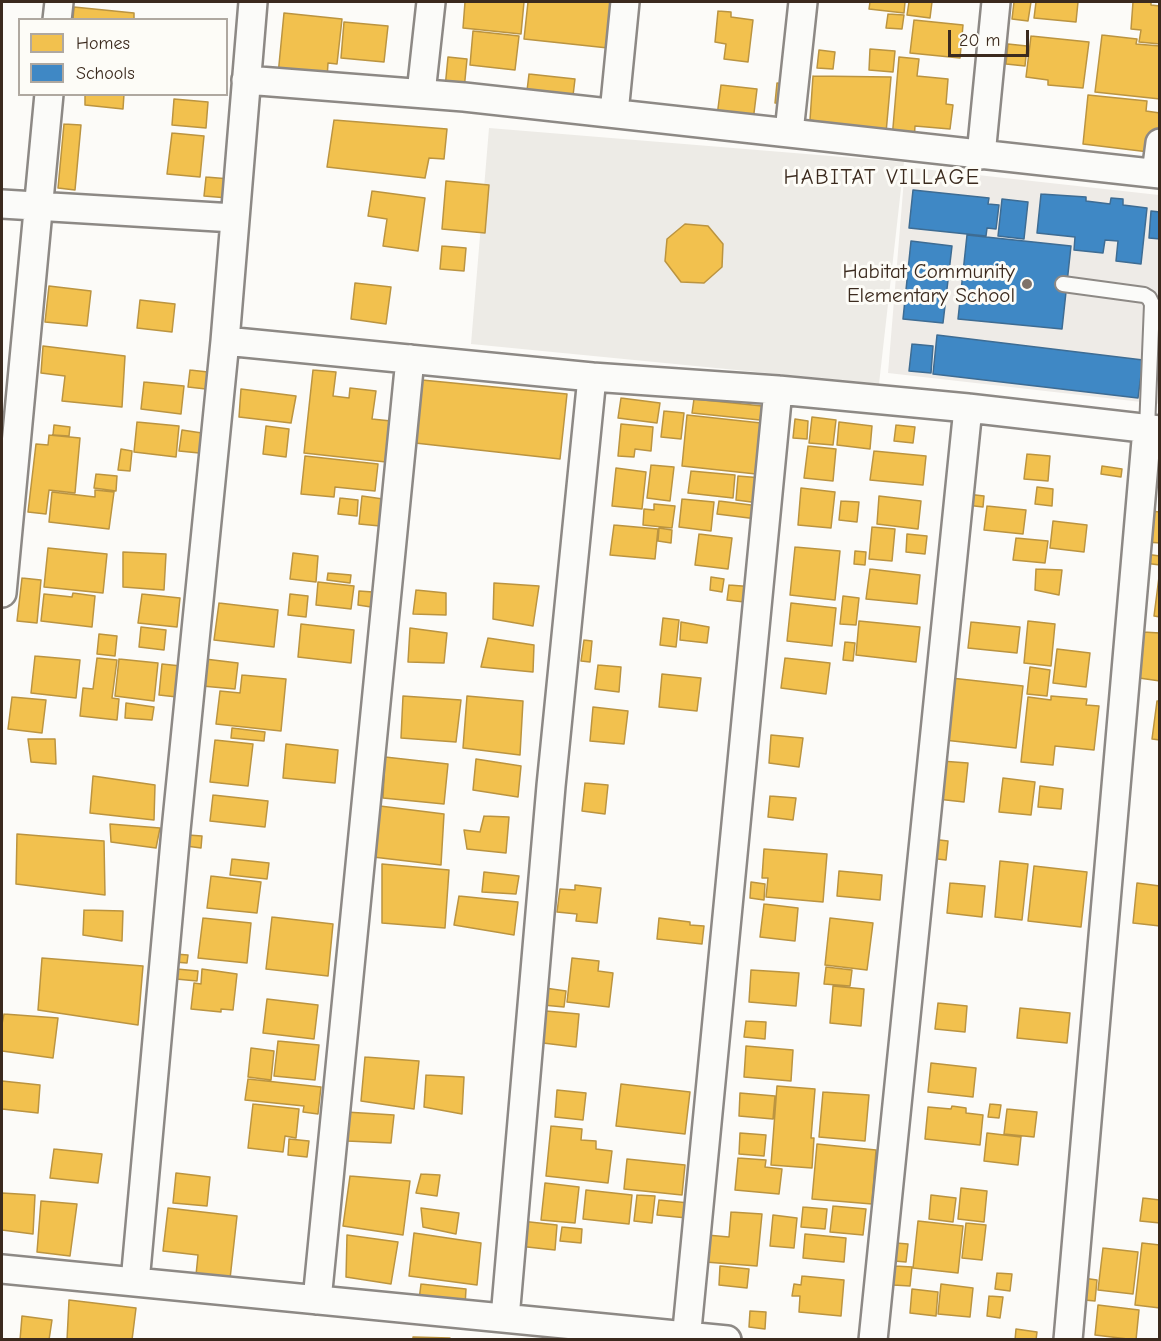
<!DOCTYPE html>
<style>
body{margin:0}
#map{position:relative;width:1161px;height:1341px;overflow:hidden;background:#fcfbf8;font-family:"Comic Neue",sans-serif}
canvas{display:block}
.frame{position:absolute;inset:0;border:3px solid #3b2a1e;pointer-events:none}
.legend{position:absolute;left:18px;top:18px;width:210px;height:78px;box-sizing:border-box;background:#fdfcf7;border:2px solid #afa8a0;margin:0;padding:8px 10px;list-style:none;font-size:18px;color:#3b2a1e}
.legend li{display:flex;align-items:center;gap:12px;height:30px}
.legend b{width:30px;border:2px solid #afa8a0}
.scale{position:absolute;left:948px;top:30px;width:81px;height:27px;box-sizing:border-box;border:3px solid #3b2a1e;border-top:0;padding-left:8px;font-size:18px;line-height:21px;white-space:nowrap;color:#3b2a1e;-webkit-text-stroke:4px #fdfcf7;paint-order:stroke}
</style>
<div id="map">
<canvas width="1161" height="1341"></canvas>
<div class="frame"></div>
<ul class="legend">
<li><b style="height:16px;background:#f2c14e"></b>Homes</li>
<li><b style="height:16px;background:#3f88c5"></b>Schools</li>
</ul>
<div class="scale">20 m</div>
</div>
<script>
const g = document.querySelector('canvas').getContext('2d');
g.lineJoin = 'round';
function fillPath(path, color) {
  g.fillStyle = color;
  g.fill(path, 'evenodd');
}
function shape(rows) {
  const path = new Path2D();
  for (const r of rows) {
    path.moveTo(r[0], r[1]);
    for (let i = 2; i < r.length; i += 2) path.lineTo(r[i], r[i + 1]);
  }
  return path;
}
function stroke(path, color, width, dash) {
  g.strokeStyle = color;
  g.lineWidth = width;
  g.lineCap = dash ? 'butt' : 'round';
  g.setLineDash(dash || []);
  g.stroke(path);
}
function drawText(font, color, halo, rows, align = 'center') {
  g.font = font + ' "Comic Neue",sans-serif';
  g.lineWidth = 6;
  g.setLineDash([]);
  g.textBaseline = 'middle';
  g.strokeStyle = halo;
  g.fillStyle = color;
  for (const [text, x, y, turn = 0] of rows) {
    g.save();
    g.translate(x, y);
    g.rotate((+turn || 0) * Math.PI / 180);
    g.textAlign = isNaN(turn) ? turn : align;
    if (halo) g.strokeText(text, 0, 0);
    g.fillText(text, 0, 0);
    g.restore();
  }
}
fillPath(shape([
 [905,167,1159,195,1159,404,888,373]
]), '#eeebe7');
fillPath(shape([
 [489,128,904,162,879,384,471,344]
]), '#edebe6');
const homes = shape([
 [465,2,524,2,521,34,463,28,465,2],
 [528,2,614,2,608,48,524,39,528,2],
 [870,2,905,2,904,13,869,9,870,2],
 [909,2,932,2,930,18,907,15,909,2],
 [1014,2,1031,2,1028,21,1012,19,1014,2],
 [1036,2,1078,2,1076,22,1034,18,1036,2],
 [1133,2,1151,2,1151,5,1160,6,1160,44,1139,42,1141,30,1131,29,1133,2],
 [74,7,134,13,134,20,73,20,74,7],
 [718,11,731,12,731,17,753,20,748,62,724,59,726,44,715,42,718,11],
 [284,13,342,19,337,64,328,63,327,79,278,75,284,13],
 [888,14,904,15,902,29,886,28,888,14],
 [914,20,963,25,960,58,910,53,914,20],
 [344,22,388,26,384,62,341,58,344,22],
 [473,31,519,36,515,70,470,65,473,31],
 [1102,35,1137,39,1136,44,1160,46,1160,99,1095,92,1102,35],
 [1031,36,1089,42,1083,88,1048,85,1048,80,1026,77,1031,36],
 [1008,44,1027,46,1025,66,1006,64,1008,44],
 [870,49,895,51,893,72,869,70,870,49],
 [819,50,835,52,833,69,817,68,819,50],
 [448,57,467,59,464,90,445,88,448,57],
 [899,57,919,59,917,76,948,79,946,104,953,105,950,129,915,126,914,141,892,139,899,57],
 [529,74,575,79,572,104,526,99,529,74],
 [813,76,891,77,886,133,810,120,813,76],
 [777,83,790,85,788,104,775,103,777,83],
 [721,85,757,89,753,121,717,116,721,85],
 [85,94,124,94,123,109,85,105,85,94],
 [1088,95,1147,101,1146,111,1160,113,1157,153,1083,144,1088,95],
 [174,99,208,102,206,128,172,125,174,99],
 [334,120,447,129,444,159,429,158,425,178,327,167,334,120],
 [64,124,81,125,75,190,58,188,64,124],
 [172,133,204,136,200,177,167,174,172,133],
 [206,177,230,179,228,198,204,196,206,177],
 [446,181,489,185,485,233,442,229,446,181],
 [372,191,425,198,418,251,383,246,387,219,368,216,372,191],
 [685,224,708,226,723,244,722,267,704,283,681,282,665,261,667,239,685,224],
 [442,246,466,248,464,271,440,269,442,246],
 [355,283,391,287,386,324,351,319,355,283],
 [49,286,91,291,87,326,45,322,49,286],
 [140,300,175,304,172,332,137,328,140,300],
 [43,346,125,356,122,407,62,401,65,376,41,373,43,346],
 [190,370,208,372,206,389,188,387,190,370],
 [313,370,336,372,333,396,349,398,350,388,376,391,372,419,391,421,386,462,304,453,313,370],
 [422,380,567,394,560,459,415,443,422,380],
 [144,382,184,386,181,414,141,409,144,382],
 [241,389,296,396,291,423,239,417,241,389],
 [621,398,660,403,657,423,618,418,621,398],
 [694,399,762,406,760,420,692,413,694,399],
 [664,411,684,413,681,439,661,437,664,411],
 [687,415,761,423,756,474,682,466,687,415],
 [812,417,836,420,833,445,809,443,812,417],
 [795,419,808,421,807,439,793,438,795,419],
 [137,422,179,426,176,457,134,452,137,422],
 [839,422,872,426,870,449,837,445,839,422],
 [621,424,653,427,651,451,635,449,634,457,618,456,621,424],
 [54,425,70,427,69,436,53,435,54,425],
 [896,425,915,427,913,443,894,441,896,425],
 [266,426,289,429,286,457,263,454,266,426],
 [182,430,202,433,199,453,179,451,182,430],
 [49,435,80,438,75,493,49,490,46,514,28,512,36,444,48,445,49,435],
 [808,446,836,449,833,481,804,478,808,446],
 [121,449,132,451,130,471,118,470,121,449],
 [874,451,926,456,923,485,870,480,874,451],
 [1155,451,1160,452,1160,472,1157,472,1155,451],
 [1027,454,1050,456,1048,481,1024,479,1027,454],
 [305,456,378,464,375,491,335,487,334,497,301,494,305,456],
 [651,465,674,467,670,501,647,498,651,465],
 [1102,466,1122,469,1121,477,1101,474,1102,466],
 [616,468,646,472,642,509,612,506,616,468],
 [691,471,735,475,733,498,688,493,691,471],
 [96,474,117,476,116,491,94,488,96,474],
 [738,476,762,478,759,503,736,500,738,476],
 [1037,487,1053,489,1052,506,1035,504,1037,487],
 [801,488,835,492,831,528,798,525,801,488],
 [95,490,114,492,109,529,49,522,52,492,95,497,95,490],
 [967,494,984,496,983,507,966,505,967,494],
 [362,496,383,499,380,526,359,524,362,496],
 [879,496,921,501,918,529,877,524,879,496],
 [340,498,358,500,357,516,338,514,340,498],
 [682,499,714,502,711,531,679,527,682,499],
 [719,501,759,506,757,519,717,514,719,501],
 [841,501,859,502,857,522,839,520,841,501],
 [654,504,675,506,672,528,643,525,644,509,654,510,654,504],
 [987,506,1026,510,1023,534,984,530,987,506],
 [1150,511,1160,512,1160,543,1147,542,1150,511],
 [1053,521,1087,525,1084,552,1050,548,1053,521],
 [614,525,658,529,655,559,610,555,614,525],
 [872,527,895,529,892,561,869,559,872,527],
 [659,528,672,530,671,543,658,541,659,528],
 [699,534,732,538,728,569,695,565,699,534],
 [907,534,927,536,925,554,906,552,907,534],
 [1016,538,1048,541,1045,563,1013,560,1016,538],
 [795,547,840,551,835,600,790,595,795,547],
 [48,548,107,554,103,593,44,587,48,548],
 [855,551,866,552,865,565,854,564,855,551],
 [123,552,166,554,164,590,123,587,123,552],
 [293,553,318,556,316,582,290,579,293,553],
 [1145,554,1160,556,1160,565,1144,563,1145,554],
 [870,569,920,575,917,604,866,599,870,569],
 [1036,569,1062,570,1059,595,1035,590,1036,569],
 [1160,569,1160,617,1154,616,1160,569],
 [328,573,351,575,350,583,327,580,328,573],
 [711,577,724,579,722,592,710,590,711,577],
 [22,578,41,580,37,623,17,621,22,578],
 [318,582,354,586,351,609,316,605,318,582],
 [494,583,539,586,533,626,493,619,494,583],
 [729,585,755,587,753,603,727,600,729,585],
 [416,590,446,593,446,615,413,614,416,590],
 [359,591,373,592,371,607,358,605,359,591],
 [73,593,95,596,92,627,41,621,44,594,72,597,73,593],
 [142,594,180,598,177,627,138,623,142,594],
 [290,594,308,596,306,617,288,615,290,594],
 [843,596,859,598,856,625,840,624,843,596],
 [219,603,278,610,274,647,214,640,219,603],
 [791,603,836,608,832,646,787,641,791,603],
 [663,618,679,620,676,647,660,645,663,618],
 [859,621,920,627,916,662,856,655,859,621],
 [1028,621,1055,624,1051,666,1024,663,1028,621],
 [681,622,709,627,707,643,680,640,681,622],
 [971,622,1020,627,1017,653,968,648,971,622],
 [301,624,354,630,351,663,298,657,301,624],
 [141,627,166,630,164,650,139,647,141,627],
 [410,628,447,633,444,663,408,662,410,628],
 [1143,632,1160,633,1160,681,1139,678,1143,632],
 [99,634,117,636,115,656,97,654,99,634],
 [488,638,534,645,533,672,481,667,488,638],
 [584,640,592,641,590,662,581,661,584,640],
 [845,642,855,643,853,661,843,660,845,642],
 [1057,649,1090,653,1086,687,1053,683,1057,649],
 [35,656,80,660,76,698,31,693,35,656],
 [97,658,117,660,112,698,119,699,117,720,80,716,83,688,93,689,97,658],
 [785,658,830,663,826,694,781,688,785,658],
 [119,659,158,663,154,701,115,696,119,659],
 [205,659,238,663,235,689,202,686,205,659],
 [162,664,181,666,177,697,159,695,162,664],
 [598,665,621,667,619,692,595,689,598,665],
 [1030,667,1050,670,1047,696,1027,694,1030,667],
 [662,674,701,678,697,711,659,707,662,674],
 [242,675,286,679,281,731,216,724,220,691,240,693,242,675],
 [942,677,1023,686,1016,748,935,739,942,677],
 [403,696,461,700,456,742,401,738,403,696],
 [467,696,523,701,520,755,463,748,467,696],
 [1051,696,1087,699,1086,705,1099,706,1094,750,1055,746,1053,765,1021,762,1028,697,1051,700,1051,696],
 [12,697,46,700,42,733,8,729,12,697],
 [1157,701,1160,701,1160,740,1152,739,1157,701],
 [126,703,154,707,152,720,125,718,126,703],
 [593,707,628,711,624,744,590,741,593,707],
 [232,728,265,732,264,741,231,738,232,728],
 [771,735,803,738,799,767,769,763,771,735],
 [28,739,55,739,56,764,31,762,28,739],
 [215,740,253,744,248,786,210,782,215,740],
 [286,744,338,750,335,783,283,778,286,744],
 [385,757,448,764,444,804,383,798,385,757],
 [476,759,521,766,518,797,473,790,476,759],
 [941,761,968,763,964,802,937,799,941,761],
 [93,776,155,785,154,820,90,813,93,776],
 [1003,778,1035,782,1031,815,999,812,1003,778],
 [585,783,608,785,605,814,582,811,585,783],
 [1040,786,1063,789,1061,809,1038,807,1040,786],
 [213,795,268,801,265,827,210,821,213,795],
 [770,796,796,798,793,820,768,817,770,796],
 [380,806,444,814,441,865,373,857,380,806],
 [484,816,509,817,506,853,467,849,464,830,480,832,484,816],
 [110,824,160,828,156,848,111,842,110,824],
 [17,834,104,841,105,895,16,884,17,834],
 [188,835,202,836,201,848,186,846,188,835],
 [931,839,948,841,946,860,929,858,931,839],
 [764,849,827,854,823,902,766,897,768,878,762,878,764,849],
 [232,859,269,863,267,879,230,875,232,859],
 [1000,861,1028,864,1022,920,995,917,1000,861],
 [382,864,449,870,445,928,382,923,382,864],
 [1034,866,1087,872,1081,927,1028,921,1034,866],
 [839,871,882,875,880,900,837,896,839,871],
 [484,872,519,876,516,894,482,892,484,872],
 [211,876,261,882,257,913,207,908,211,876],
 [751,882,765,884,764,900,750,898,751,882],
 [950,883,985,886,982,917,947,913,950,883],
 [1137,883,1160,886,1160,926,1133,923,1137,883],
 [575,885,601,888,597,923,576,921,577,914,557,912,560,889,575,890,575,885],
 [459,896,518,902,514,935,454,925,459,896],
 [764,904,798,908,795,941,760,937,764,904],
 [84,910,123,911,122,941,83,935,84,910],
 [272,917,333,924,328,976,266,969,272,917],
 [203,918,251,923,247,963,198,958,203,918],
 [659,918,690,922,690,925,704,926,702,944,657,939,659,918],
 [830,918,873,923,867,970,825,965,830,918],
 [175,954,188,955,187,963,174,962,175,954],
 [42,958,143,966,138,1025,38,1010,42,958],
 [572,958,599,961,598,971,613,973,609,1007,567,1002,572,958],
 [826,967,852,970,850,986,824,984,826,967],
 [177,969,198,971,197,981,176,979,177,969],
 [202,969,237,974,233,1010,221,1009,221,1012,191,1009,194,983,201,984,202,969],
 [751,970,799,973,796,1006,749,1002,751,970],
 [833,986,864,989,861,1026,830,1023,833,986],
 [545,988,566,991,564,1007,543,1005,545,988],
 [267,999,318,1005,314,1039,263,1033,267,999],
 [938,1003,967,1006,965,1032,935,1029,938,1003],
 [1020,1008,1070,1013,1067,1043,1017,1038,1020,1008],
 [546,1011,579,1014,576,1047,543,1043,546,1011],
 [4,1014,58,1018,53,1058,2,1051,2,1024,4,1014],
 [746,1021,766,1022,765,1039,744,1037,746,1021],
 [278,1041,319,1045,315,1080,274,1076,278,1041],
 [746,1046,793,1050,791,1081,744,1077,746,1046],
 [251,1048,274,1051,271,1080,248,1077,251,1048],
 [365,1057,419,1061,414,1109,361,1101,365,1057],
 [931,1063,976,1068,973,1097,928,1092,931,1063],
 [426,1075,464,1077,462,1114,424,1107,426,1075],
 [248,1079,321,1087,318,1114,303,1112,304,1106,245,1100,248,1079],
 [2,1081,40,1085,38,1113,2,1109,2,1081],
 [621,1084,690,1092,685,1134,616,1126,621,1084],
 [777,1086,815,1089,811,1138,814,1138,812,1168,771,1165,777,1086],
 [557,1090,586,1093,583,1120,555,1117,557,1090],
 [823,1092,869,1095,865,1141,819,1137,823,1092],
 [740,1093,775,1096,773,1119,739,1116,740,1093],
 [253,1104,299,1109,296,1138,285,1136,283,1152,248,1148,253,1104],
 [990,1104,1001,1105,999,1118,988,1117,990,1104],
 [952,1106,966,1108,966,1113,983,1115,980,1145,925,1139,928,1107,951,1109,952,1106],
 [1007,1109,1037,1112,1034,1137,1004,1134,1007,1109],
 [346,1112,394,1115,391,1143,347,1141,346,1112],
 [551,1126,582,1129,581,1140,596,1141,596,1149,612,1151,608,1183,546,1176,551,1126],
 [740,1133,766,1135,764,1156,739,1154,740,1133],
 [987,1133,1021,1137,1018,1165,984,1161,987,1133],
 [289,1139,309,1141,307,1157,288,1155,289,1139],
 [817,1144,876,1150,872,1204,812,1199,817,1144],
 [54,1149,102,1154,98,1183,50,1178,54,1149],
 [738,1158,766,1160,765,1167,782,1169,779,1194,735,1190,738,1158],
 [627,1159,685,1165,682,1195,624,1189,627,1159],
 [176,1173,210,1177,207,1206,173,1203,176,1173],
 [421,1174,440,1175,437,1196,416,1193,421,1174],
 [350,1176,410,1181,403,1235,343,1226,350,1176],
 [545,1183,579,1187,575,1223,541,1220,545,1183],
 [961,1188,987,1191,984,1222,958,1219,961,1188],
 [586,1190,632,1195,629,1224,583,1219,586,1190],
 [2,1193,35,1195,33,1234,2,1230,2,1193],
 [637,1195,655,1196,652,1223,634,1221,637,1195],
 [931,1195,956,1198,953,1222,929,1219,931,1195],
 [1143,1198,1160,1200,1160,1223,1140,1221,1143,1198],
 [659,1200,689,1203,687,1218,657,1215,659,1200],
 [41,1201,77,1204,70,1256,37,1252,41,1201],
 [833,1206,866,1209,863,1235,830,1232,833,1206],
 [803,1207,827,1209,825,1229,801,1227,803,1207],
 [168,1208,237,1216,230,1279,196,1275,198,1255,163,1251,168,1208],
 [421,1208,459,1213,456,1234,423,1227,421,1208],
 [731,1212,762,1214,757,1266,705,1262,707,1235,729,1237,731,1212],
 [773,1215,797,1218,794,1248,770,1246,773,1215],
 [521,1221,557,1225,555,1250,518,1246,521,1221],
 [918,1221,963,1226,958,1273,913,1268,918,1221],
 [966,1223,986,1225,982,1260,962,1258,966,1223],
 [562,1227,582,1229,581,1243,560,1241,562,1227],
 [414,1233,481,1243,477,1285,409,1276,414,1233],
 [805,1234,846,1238,844,1262,803,1258,805,1234],
 [347,1235,398,1242,391,1284,346,1277,347,1235],
 [896,1243,908,1244,906,1262,894,1261,896,1243],
 [1142,1243,1160,1245,1160,1308,1135,1305,1142,1243],
 [1103,1248,1138,1252,1133,1294,1098,1290,1103,1248],
 [720,1266,749,1269,747,1288,719,1285,720,1266],
 [895,1266,912,1267,910,1286,893,1285,895,1266],
 [997,1273,1012,1274,1010,1291,995,1289,997,1273],
 [802,1276,844,1280,841,1316,799,1312,800,1296,792,1296,794,1284,801,1285,802,1276],
 [1076,1277,1097,1280,1095,1301,1074,1299,1076,1277],
 [421,1284,466,1289,465,1306,419,1300,421,1284],
 [941,1284,973,1288,970,1317,938,1314,941,1284],
 [912,1289,938,1292,936,1316,910,1313,912,1289],
 [989,1296,1003,1297,1000,1318,987,1316,989,1296],
 [69,1300,136,1308,132,1340,67,1340,69,1300],
 [1098,1305,1139,1310,1136,1340,1095,1335,1098,1305],
 [750,1311,766,1312,765,1329,749,1327,750,1311],
 [22,1316,52,1320,49,1340,20,1340,22,1316],
 [1016,1329,1037,1332,1036,1340,1015,1340,1016,1329],
 [413,1337,450,1338,450,1340,413,1340,413,1337]
]);
fillPath(homes, '#f2c14e');
stroke(homes, '#bb9440', 1.5);
const schools = shape([
 [913,190,989,198,988,204,999,205,996,229,987,228,986,236,909,228,913,190],
 [1041,194,1086,197,1086,201,1110,204,1111,198,1123,199,1123,205,1147,208,1141,264,1116,261,1118,241,1105,240,1103,253,1074,250,1075,237,1037,233,1041,194],
 [1002,199,1028,202,1024,239,998,236,1002,199],
 [1151,211,1160,212,1160,239,1149,238,1151,211],
 [967,235,1071,246,1062,329,958,319,967,235],
 [911,241,952,246,943,323,903,319,911,241],
 [937,335,1143,360,1138,398,933,374,937,335],
 [912,344,933,346,931,373,909,371,912,344]
]);
fillPath(schools, '#3f88c5');
stroke(schools, '#3e6c93', 1.5);
const service = shape([
 [1063,284,1144,295,1149,298,1152,304,1147,429]
]);
const minor = shape([
 [57,20,59,2],
 [246,80,464,97,1160,174],
 [421,93,431,2],
 [614,113,625,2],
 [789,132,803,2],
 [981,155,996,2],
 [1156,173,1160,143],
 [2,204,234,218],
 [225,341,592,377,778,390,968,408,1160,430],
 [2,593,49,94],
 [2,1269,727,1340],
 [135,1282,176,830,225,341,253,2],
 [317,1300,410,359],
 [505,1318,551,786,592,377],
 [686,1340,778,390],
 [873,1340,968,408],
 [1068,1340,1147,429]
]);
stroke(service, '#8d8985', 18);
stroke(minor, '#8d8985', 32);
stroke(service, '#fbfbf9', 14);
stroke(minor, '#fbfbf9', 27);
for (const [x, y, r, color] of [
 [1027,284,6,"#7f736a"]
]) {
  const dot = new Path2D();
  dot.arc(x, y, r, 0, 2 * Math.PI);
  g.fillStyle = color;
  g.fill(dot);
  stroke(dot, '#fdfcf7', 2);
}
drawText('21px', '#3b2a1e', '#fdfcf7', [
 ["Habitat Community",1015,272],
 ["Elementary School",1015,296]
], 'right');
g.letterSpacing = '1.5px';
drawText('22px', '#3b2a1e', '#fdfcf7', [
 ["HABITAT VILLAGE",882,178]
]);
g.letterSpacing = '0px';
</script>
